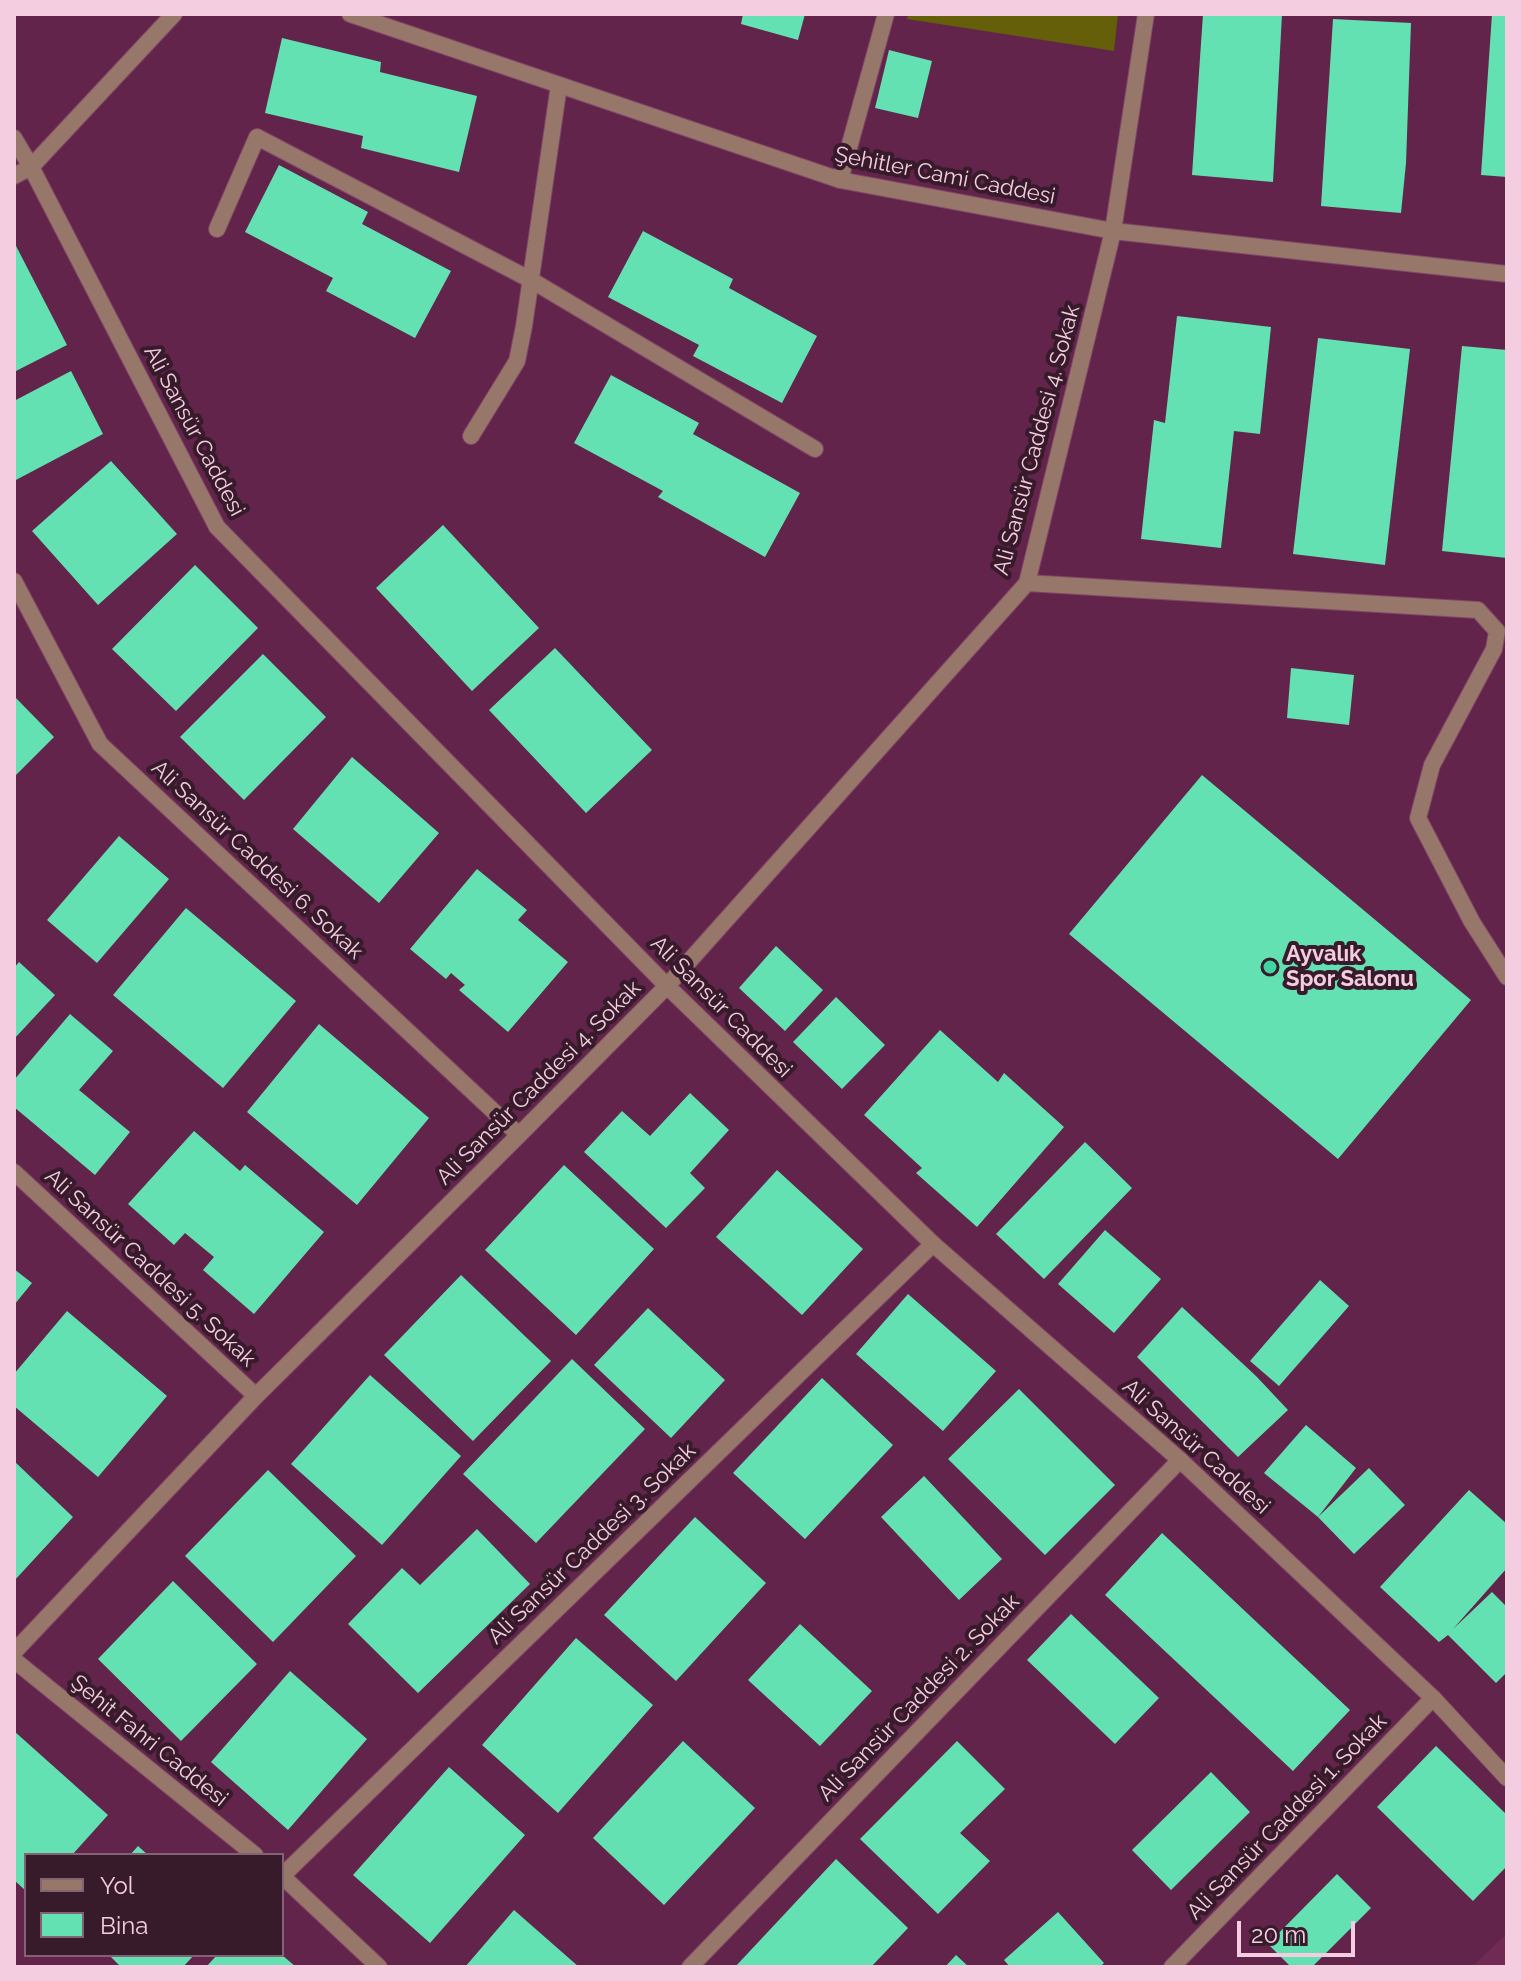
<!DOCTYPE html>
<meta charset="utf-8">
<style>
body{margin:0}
#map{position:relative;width:1521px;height:1981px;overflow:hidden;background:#62244a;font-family:Raleway,sans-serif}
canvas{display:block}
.frame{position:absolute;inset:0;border:16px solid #f4cde1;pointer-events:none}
.legend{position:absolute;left:24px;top:1853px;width:260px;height:104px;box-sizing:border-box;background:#371b2b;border:2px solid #836274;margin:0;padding:10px 14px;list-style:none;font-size:24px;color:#f4cde1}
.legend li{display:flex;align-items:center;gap:16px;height:40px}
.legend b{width:40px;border:2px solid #836274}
.scale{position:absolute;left:1237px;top:1921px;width:118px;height:36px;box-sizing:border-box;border:4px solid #f4cde1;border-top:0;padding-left:10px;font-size:24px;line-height:28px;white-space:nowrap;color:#f4cde1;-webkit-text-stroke:6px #371b2b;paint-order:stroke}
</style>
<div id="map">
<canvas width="1521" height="1981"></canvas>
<div class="frame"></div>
<ul class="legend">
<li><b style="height:10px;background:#977769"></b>Yol</li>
<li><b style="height:22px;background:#64e1b2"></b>Bina</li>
</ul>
<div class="scale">20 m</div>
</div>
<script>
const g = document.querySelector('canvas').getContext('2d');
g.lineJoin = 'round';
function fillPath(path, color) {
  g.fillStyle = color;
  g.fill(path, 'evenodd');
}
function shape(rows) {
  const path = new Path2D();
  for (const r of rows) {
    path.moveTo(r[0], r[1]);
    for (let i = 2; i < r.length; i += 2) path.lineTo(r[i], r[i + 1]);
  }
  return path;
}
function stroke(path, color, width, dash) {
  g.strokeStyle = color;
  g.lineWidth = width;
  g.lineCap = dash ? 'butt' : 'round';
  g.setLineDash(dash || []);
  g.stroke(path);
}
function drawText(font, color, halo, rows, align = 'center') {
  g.font = font + ' Raleway,sans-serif';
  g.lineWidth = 8;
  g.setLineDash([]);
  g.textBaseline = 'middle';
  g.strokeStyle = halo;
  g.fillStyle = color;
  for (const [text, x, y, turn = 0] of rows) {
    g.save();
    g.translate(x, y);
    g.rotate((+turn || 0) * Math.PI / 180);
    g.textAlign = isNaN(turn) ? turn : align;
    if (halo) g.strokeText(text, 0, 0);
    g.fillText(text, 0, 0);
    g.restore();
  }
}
fillPath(shape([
 [1507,1933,1507,1967,1472,1967]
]), '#702b55');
fillPath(shape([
 [909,14,1118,14,1114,51,907,19]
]), '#645f08');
fillPath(shape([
 [743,14,805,14,798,40,741,24],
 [1203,14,1282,14,1273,182,1192,175],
 [1492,14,1507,14,1507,177,1481,175],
 [1333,19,1411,23,1406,163,1401,213,1321,206],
 [282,38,381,62,380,72,477,96,459,172,361,148,363,136,265,113],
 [889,50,932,61,918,118,875,108],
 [279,165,368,212,362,224,451,271,415,338,326,291,333,278,245,232],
 [643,231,733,279,729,288,817,336,782,403,693,356,699,345,608,297],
 [14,242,67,345,14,372],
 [1177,316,1271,327,1260,434,1234,431,1221,548,1141,539,1154,420,1165,423],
 [1318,338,1410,349,1385,565,1293,554],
 [1462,346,1507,350,1507,558,1442,551],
 [71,371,103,434,14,481,14,401],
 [611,375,699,423,693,434,800,493,765,557,658,497,663,491,574,443],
 [111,461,177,534,98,605,32,531],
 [443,525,539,628,472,691,376,588],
 [195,565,258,628,176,711,112,649],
 [555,648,652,750,586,813,489,710],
 [263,654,326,717,244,800,180,737],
 [1291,668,1354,675,1349,725,1287,718],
 [14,696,54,737,14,777],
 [352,757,439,833,379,903,293,829],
 [1202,775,1471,1000,1338,1159,1069,934],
 [119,836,169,879,97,963,47,920],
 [477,869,527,910,518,920,568,962,508,1032,459,990,465,985,451,973,446,979,410,949],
 [186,908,296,1001,223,1088,113,995],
 [776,946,823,990,785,1031,739,988],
 [19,962,55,995,14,1039,14,968],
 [836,997,885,1045,842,1089,793,1042],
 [70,1014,113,1051,79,1090,130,1132,95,1175,14,1107,14,1080],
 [319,1024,429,1118,357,1205,247,1112],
 [940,1030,998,1082,1004,1073,1064,1127,977,1227,916,1173,922,1168,864,1115],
 [690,1093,729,1130,690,1173,705,1188,666,1228,584,1152,622,1111,650,1136],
 [194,1131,240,1171,245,1165,324,1232,254,1314,203,1270,214,1257,185,1233,174,1245,128,1204],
 [1085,1142,1132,1188,1044,1279,996,1234],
 [564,1165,654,1249,576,1335,485,1250],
 [777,1170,863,1249,802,1315,716,1237],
 [1105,1230,1161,1279,1114,1333,1058,1284],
 [14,1269,32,1283,14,1305],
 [461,1275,551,1361,473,1441,384,1355],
 [1320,1280,1349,1306,1279,1386,1250,1361],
 [908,1294,996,1371,943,1431,856,1354],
 [1182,1307,1256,1376,1288,1410,1238,1457,1137,1357],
 [648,1308,725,1380,671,1438,594,1365],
 [67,1311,167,1396,98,1477,14,1406,14,1374],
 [572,1359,645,1429,536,1543,463,1474],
 [370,1375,461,1456,382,1545,291,1464],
 [822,1378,893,1445,805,1539,733,1473],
 [1019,1389,1115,1485,1045,1555,948,1459],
 [1306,1425,1356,1468,1318,1517,1264,1473],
 [14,1461,73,1517,14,1581],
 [1369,1468,1405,1505,1354,1554,1318,1517],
 [268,1470,356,1556,273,1642,185,1556],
 [924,1476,1002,1559,959,1600,881,1517],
 [1469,1490,1507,1524,1507,1568,1453,1629,1492,1592,1507,1607,1507,1672,1496,1683,1448,1635,1439,1642,1380,1587],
 [695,1517,766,1583,676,1681,604,1615],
 [477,1529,530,1584,418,1693,348,1624,402,1568,420,1585],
 [1162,1533,1350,1710,1293,1771,1105,1595],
 [173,1581,257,1664,181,1741,98,1659],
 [1071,1614,1159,1698,1115,1744,1027,1660],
 [800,1624,872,1691,820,1746,748,1680],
 [576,1638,653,1705,558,1813,482,1745],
 [290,1671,367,1739,288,1830,211,1762],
 [14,1731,108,1815,72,1855,26,1855,26,1891,14,1880],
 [683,1741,755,1808,664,1905,593,1838],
 [957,1741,1005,1789,960,1833,990,1861,938,1914,860,1839],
 [1436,1746,1507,1815,1507,1866,1473,1901,1377,1807],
 [449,1767,525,1835,430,1943,353,1875],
 [1211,1772,1250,1812,1171,1890,1132,1850],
 [138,1846,148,1855,130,1855],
 [836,1859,908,1928,871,1967,735,1967],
 [1337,1874,1371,1908,1312,1967,1291,1967,1268,1944],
 [514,1910,579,1967,465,1967],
 [1058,1912,1104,1963,1100,1967,1010,1967,1004,1960],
 [109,1955,194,1955,183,1967,121,1967],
 [217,1955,282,1955,296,1967,206,1967],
 [956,1955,969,1967,945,1967]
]), '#64e1b2');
const service = shape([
 [217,229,257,137,531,280,815,449],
 [471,436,517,361,524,326,559,85]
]);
const minor = shape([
 [840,180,886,14],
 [14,581,100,744,519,1135],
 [1027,583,1478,610,1497,631,1494,649,1432,765,1418,818,1472,922,1507,977],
 [14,1172,256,1396],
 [14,1652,256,1396,519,1135,667,986,1027,583,1113,231,1146,14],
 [14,1660,255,1855],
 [282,1876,933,1244],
 [282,1876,379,1967],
 [690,1967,1180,1460],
 [1172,1967,1433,1698]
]);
const tertiary = shape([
 [350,14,840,180,1113,231,1507,274],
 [14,138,31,167,217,527,667,986,933,1244,1180,1460,1433,1698,1507,1778],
 [14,176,31,167,174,14]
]);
stroke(service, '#7f4668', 18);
stroke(minor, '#7f4668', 18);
stroke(tertiary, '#7f4668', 18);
stroke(service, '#977769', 16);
stroke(minor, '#977769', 16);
stroke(tertiary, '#977769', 16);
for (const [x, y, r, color] of [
 [1270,967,8,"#40d4a2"]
]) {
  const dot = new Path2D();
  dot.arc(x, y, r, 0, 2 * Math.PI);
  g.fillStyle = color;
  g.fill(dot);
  stroke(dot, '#371b2b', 3);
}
drawText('22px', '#f4cde1', '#371b2b', [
 ["Şehitler Cami Caddesi",945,176,11],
 ["Ali Sansür Caddesi",194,431,62],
 ["Ali Sansür Caddesi 4. Sokak",1037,440,-75],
 ["Ali Sansür Caddesi 6. Sokak",257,860,43],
 ["Ali Sansür Caddesi",721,1007,45],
 ["Ali Sansür Caddesi 4. Sokak",539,1083,-45],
 ["Ali Sansür Caddesi 5. Sokak",150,1268,43],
 ["Ali Sansür Caddesi",1196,1447,42],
 ["Ali Sansür Caddesi 3. Sokak",592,1544,-44],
 ["Ali Sansür Caddesi 2. Sokak",919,1698,-46],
 ["Şehit Fahri Caddesi",149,1741,39],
 ["Ali Sansür Caddesi 1. Sokak",1287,1817,-46]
]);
drawText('bold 22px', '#f4cde1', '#371b2b', [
 ["Ayvalık",1286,954],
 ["Spor Salonu",1286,979]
], 'left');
</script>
